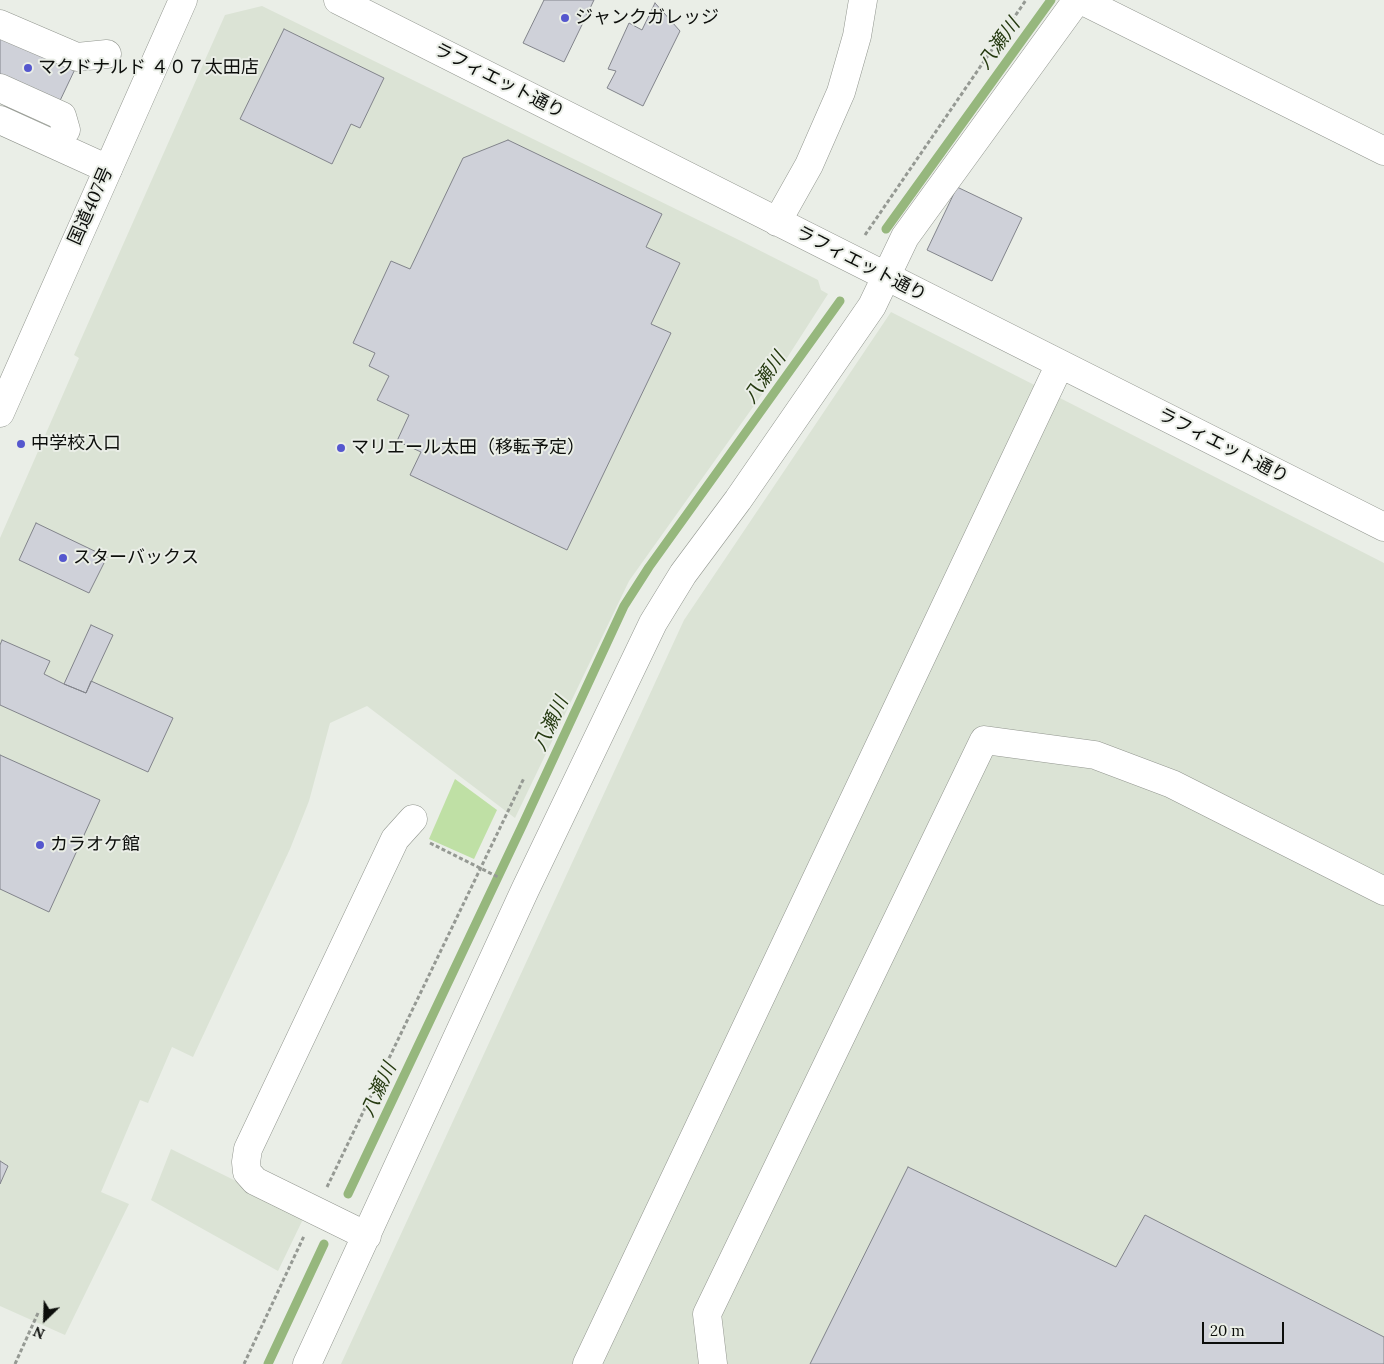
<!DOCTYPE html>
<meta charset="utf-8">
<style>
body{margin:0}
#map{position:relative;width:1384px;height:1364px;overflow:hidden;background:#eaeee7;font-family:Lora,serif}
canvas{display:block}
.north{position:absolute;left:20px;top:1294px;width:50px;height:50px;-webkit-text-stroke:4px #eaeee7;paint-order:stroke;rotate:204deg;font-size:14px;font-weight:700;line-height:20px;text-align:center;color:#0c0e0b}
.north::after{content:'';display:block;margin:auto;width:18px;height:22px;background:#0c0e0b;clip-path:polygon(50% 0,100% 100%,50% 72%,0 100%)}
.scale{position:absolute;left:1202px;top:1322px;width:82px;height:22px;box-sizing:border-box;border:2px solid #0c0e0b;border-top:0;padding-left:6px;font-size:15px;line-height:18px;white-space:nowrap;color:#0c0e0b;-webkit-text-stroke:4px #eaeee7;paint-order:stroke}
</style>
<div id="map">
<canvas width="1384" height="1364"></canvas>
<div class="north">N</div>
<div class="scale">20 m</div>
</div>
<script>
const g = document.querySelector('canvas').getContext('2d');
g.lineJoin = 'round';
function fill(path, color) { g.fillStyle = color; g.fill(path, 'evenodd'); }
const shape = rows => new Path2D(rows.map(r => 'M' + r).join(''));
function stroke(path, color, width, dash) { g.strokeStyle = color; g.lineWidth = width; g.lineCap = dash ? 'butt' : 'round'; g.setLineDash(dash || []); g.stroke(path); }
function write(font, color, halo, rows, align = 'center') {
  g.font = font + ' Lora,"Noto Sans JP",serif'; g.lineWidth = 4; g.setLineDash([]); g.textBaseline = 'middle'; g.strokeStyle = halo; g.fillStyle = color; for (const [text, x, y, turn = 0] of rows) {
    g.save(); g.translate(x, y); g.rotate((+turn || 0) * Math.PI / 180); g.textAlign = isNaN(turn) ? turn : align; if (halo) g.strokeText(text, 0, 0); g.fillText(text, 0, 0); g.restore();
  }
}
fill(shape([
 [262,6,741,241,818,280,821,290,828,294,778,372,629,581,515,818,367,706,330,723,309,801,290,849,193,1057,172,1047,148,1103,140,1100,101,1192,129,1204,65,1335,0,1306,0,538,79,358,74,355,225,15],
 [891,312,1384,563,1384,1364,341,1364,684,620],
 [171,1149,305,1215,278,1271,151,1200]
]), '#dbe3d5');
fill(shape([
 [455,779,497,810,474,859,429,839]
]), '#bfe0a5');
stroke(shape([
 [886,229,1051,0],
 [348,1194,523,824,624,606,649,567,840,301],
 [268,1364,324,1244]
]), '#96b77d', 9);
const building = shape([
 [544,0,594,0,564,62,523,43,544,0],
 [655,3,680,31,643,106,607,88,616,71,608,69,629,23,642,30,655,3],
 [284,29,384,78,360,128,351,124,332,164,240,119,284,29],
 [0,33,76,67,57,107,0,81,0,33],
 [508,140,662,214,646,247,680,263,651,324,671,333,567,550,410,475,421,452,397,441,409,415,377,400,389,376,369,366,375,353,353,343,391,261,410,269,463,158,508,140],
 [957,187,1022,218,992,281,927,250,957,187],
 [36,523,107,557,89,593,19,560,36,523],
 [91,625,113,635,86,693,64,684,91,625],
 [2,640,50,661,44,674,64,684,86,693,91,681,173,718,148,772,0,705,0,645,2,640],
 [0,755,100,800,49,912,0,889,0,755],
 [0,1161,8,1166,0,1184,0,1161],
 [908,1167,1116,1267,1145,1215,1384,1337,1384,1364,810,1364,908,1167]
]);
fill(building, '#cfd1d9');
stroke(building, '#82848b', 1);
const minor = shape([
 [338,0,1384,527],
 [1081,0,1384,151],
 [0,24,77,57,107,54],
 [0,88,62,116,66,130],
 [0,120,108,169],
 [777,222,809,165,841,92,857,36,863,0],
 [367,1236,255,1181,247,1172,246,1162,248,1149,395,839,413,819],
 [307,1364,525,890,653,623,683,574,738,500,872,306,905,237,1077,0],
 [587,1364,1060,364],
 [713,1364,707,1314,984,740,1095,755,1172,784,1384,891]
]);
const highway = shape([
 [0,413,183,0]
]);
stroke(minor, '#92968f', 29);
stroke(highway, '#92968f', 29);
stroke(shape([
 [865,235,1026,0],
 [430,843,500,878],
 [327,1187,524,778],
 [15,1364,38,1313],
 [244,1364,304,1236]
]), '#959993', 3, [4, 2.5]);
stroke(minor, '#fff', 28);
stroke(highway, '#fff', 28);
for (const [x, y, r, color] of [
 [565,18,5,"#5557ce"],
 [28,68,5,"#5557ce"],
 [21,444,5,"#5557ce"],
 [341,448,5,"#5557ce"],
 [63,558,5,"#5557ce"],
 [40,845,5,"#5557ce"]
]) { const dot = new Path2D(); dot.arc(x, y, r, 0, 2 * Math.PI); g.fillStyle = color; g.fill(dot); stroke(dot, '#eaeee7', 2); }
write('18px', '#0c0e0b', '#eaeee7', [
 ["ジャンクガレッジ",575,18],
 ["マクドナルド ４０７太田店",38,68],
 ["中学校入口",31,444],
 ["マリエール太田（移転予定）",351,448],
 ["スターバックス",73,558],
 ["カラオケ館",50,845]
], 'left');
write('18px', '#0c0e0b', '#eaeee7', [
 ["ラフィエット通り",499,81,27],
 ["国道407号",91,206,-66],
 ["ラフィエット通り",861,264,27],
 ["ラフィエット通り",1223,446,27]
]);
write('italic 19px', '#253a10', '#eaeee7', [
 ["八瀬川",999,44,-54],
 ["八瀬川",765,378,-55],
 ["八瀬川",551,724,-65],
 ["八瀬川",379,1090,-65]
]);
</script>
